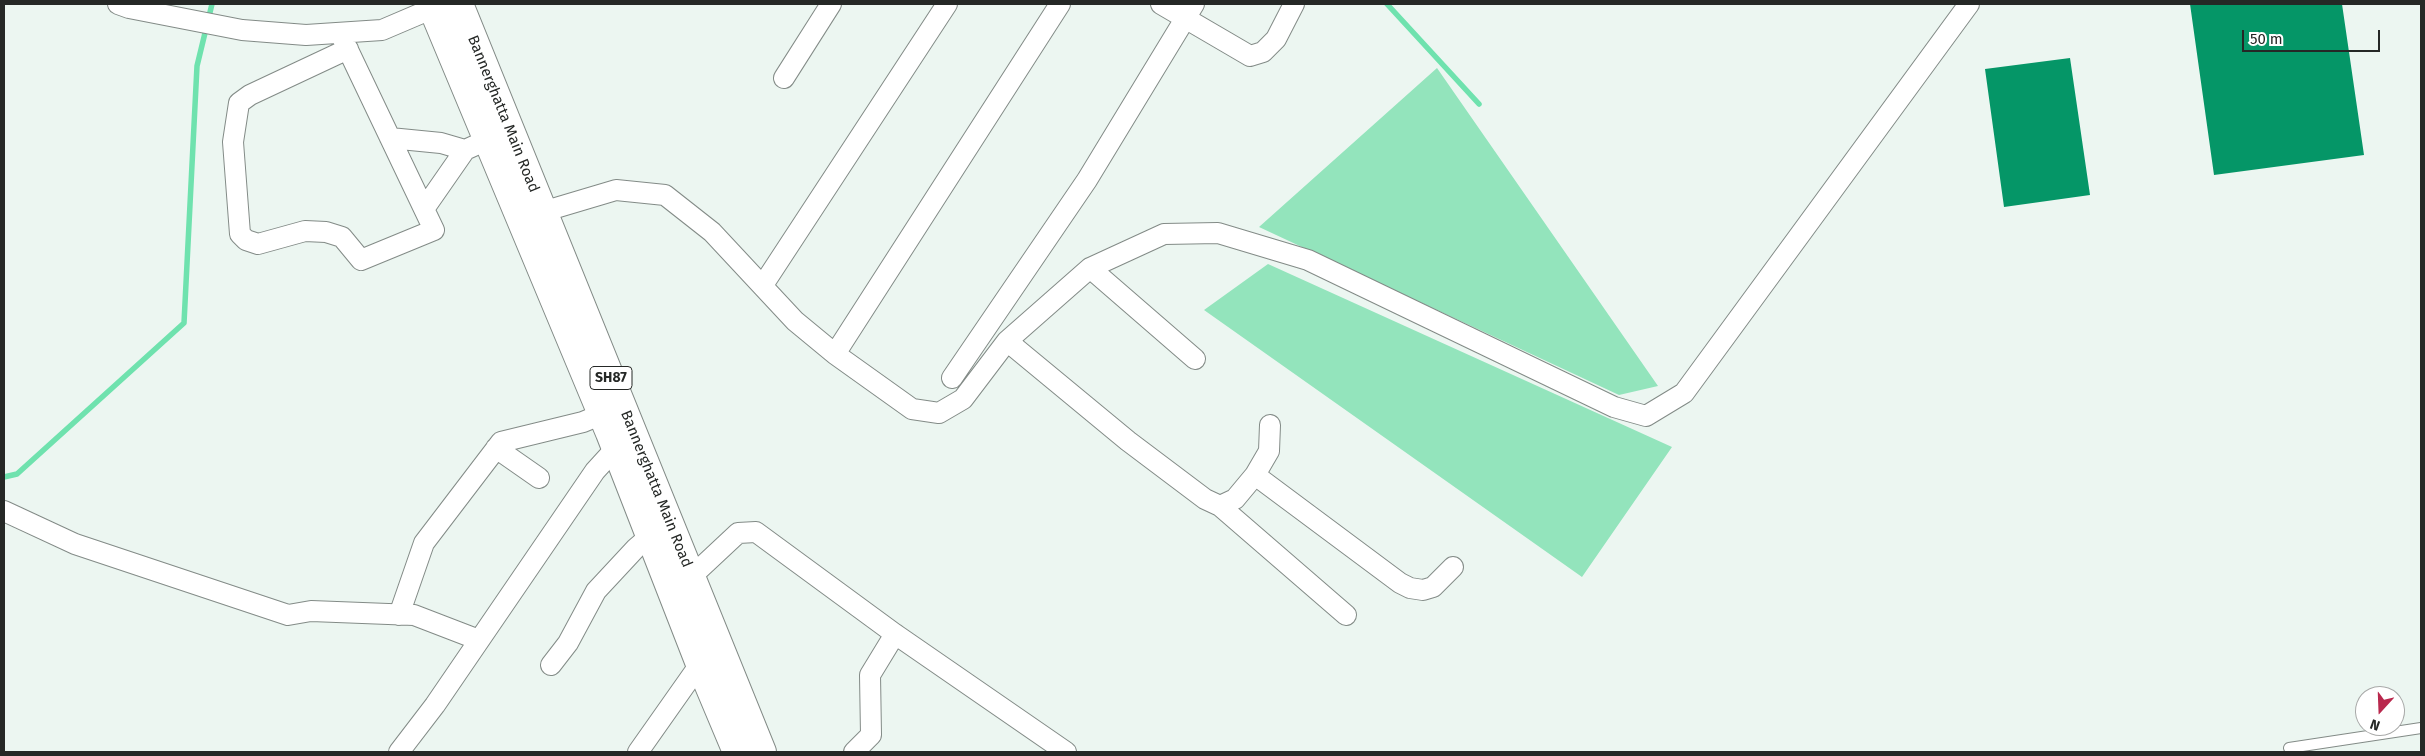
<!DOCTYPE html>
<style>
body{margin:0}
#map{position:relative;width:2425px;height:756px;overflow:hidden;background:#ecf6f1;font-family:"Fira Sans",sans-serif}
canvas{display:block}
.frame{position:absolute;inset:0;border:5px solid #252826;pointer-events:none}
.north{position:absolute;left:2355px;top:686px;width:50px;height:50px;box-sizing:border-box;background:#fff;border:1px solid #a8a9a8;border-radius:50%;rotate:200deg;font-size:14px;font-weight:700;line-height:20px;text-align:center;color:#252826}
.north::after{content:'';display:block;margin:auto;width:18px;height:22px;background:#b9284d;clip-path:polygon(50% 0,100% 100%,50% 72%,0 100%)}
.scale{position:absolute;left:2242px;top:30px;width:138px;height:22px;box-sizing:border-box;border:2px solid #252826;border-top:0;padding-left:6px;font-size:15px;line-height:18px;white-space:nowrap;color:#252826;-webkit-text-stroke:4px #fff;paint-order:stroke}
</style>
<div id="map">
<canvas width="2425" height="756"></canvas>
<div class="frame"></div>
<div class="north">N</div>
<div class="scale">50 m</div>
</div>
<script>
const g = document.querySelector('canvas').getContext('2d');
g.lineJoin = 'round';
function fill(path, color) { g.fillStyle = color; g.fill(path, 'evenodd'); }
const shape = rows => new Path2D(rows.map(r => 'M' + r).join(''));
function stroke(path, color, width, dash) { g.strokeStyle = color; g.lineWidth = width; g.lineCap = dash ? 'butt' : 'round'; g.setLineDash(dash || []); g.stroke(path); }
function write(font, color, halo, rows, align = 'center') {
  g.font = font + ' "Fira Sans",sans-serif'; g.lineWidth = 4.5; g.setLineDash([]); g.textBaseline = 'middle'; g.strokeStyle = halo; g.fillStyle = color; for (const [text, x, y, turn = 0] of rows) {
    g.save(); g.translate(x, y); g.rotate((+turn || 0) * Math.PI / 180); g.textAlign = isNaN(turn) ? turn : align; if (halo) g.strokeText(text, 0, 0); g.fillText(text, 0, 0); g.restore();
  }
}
fill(shape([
 [1437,68,1658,386,1619,395,1259,227],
 [1268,264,1672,447,1582,577,1204,310]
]), '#93e4bc');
stroke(shape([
 [1387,4,1479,104],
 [4,477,17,474,184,323,197,66,212,4]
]), '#6fe2ae', 5.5);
fill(shape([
 [2190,4,2342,4,2364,155,2214,175],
 [2070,58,2090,195,2004,207,1985,69]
]), '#059667');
const lane = shape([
 [2289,748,2421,728]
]);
const street = shape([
 [118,4,129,8,242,30,306,35,382,30,443,4],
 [1161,4,1250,56,1263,52,1276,39,1294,4],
 [340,33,434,230,361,260,342,237,326,232,305,231,258,244,246,240,240,234,233,142,239,103,250,95,348,49],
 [784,78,831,4],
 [390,138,441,143,465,150],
 [424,209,465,150,487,140],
 [532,215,616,190,665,195,712,232,795,321,835,354,912,409,939,413,963,399,1007,341,1090,268,1164,234,1218,233,1308,260,1614,407,1646,416,1684,393,1969,4],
 [1090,268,1195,359],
 [763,285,947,4],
 [1007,341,1128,441,1205,499,1220,506,1235,499,1255,475,1269,451,1270,425],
 [835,354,1060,4],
 [952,378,1087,180,1194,4],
 [496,448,539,478],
 [1255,475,1400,583,1410,588,1423,590,1433,587,1453,567],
 [1220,506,1346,615],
 [4,511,75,544,288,615,311,611,414,615,479,640],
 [692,576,738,533,756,532,895,634,1066,752],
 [399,615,424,543,501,442,583,422,602,414],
 [551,665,568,643,596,591,636,548,650,536],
 [399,752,435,705,595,471,616,448,628,445],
 [638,752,700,664],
 [854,752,871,735,870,675,895,634]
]);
const primary = shape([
 [431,4,610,433,700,664,737,752],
 [459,4,762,752]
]);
stroke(lane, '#838b87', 12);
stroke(street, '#838b87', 22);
stroke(primary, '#838b87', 30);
stroke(lane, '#fff', 10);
stroke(street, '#fff', 20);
stroke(primary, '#fff', 28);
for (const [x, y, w] of [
 [611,378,42]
]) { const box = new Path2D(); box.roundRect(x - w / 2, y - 11.5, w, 23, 4); g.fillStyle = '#fff'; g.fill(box); stroke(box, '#252826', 1); }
write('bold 14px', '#252826', null, [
 ["SH87",611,378]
]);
write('15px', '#252826', '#fff', [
 ["Bannerghatta Main Road",503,114,68],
 ["Bannerghatta Main Road",656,489,68]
]);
</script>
